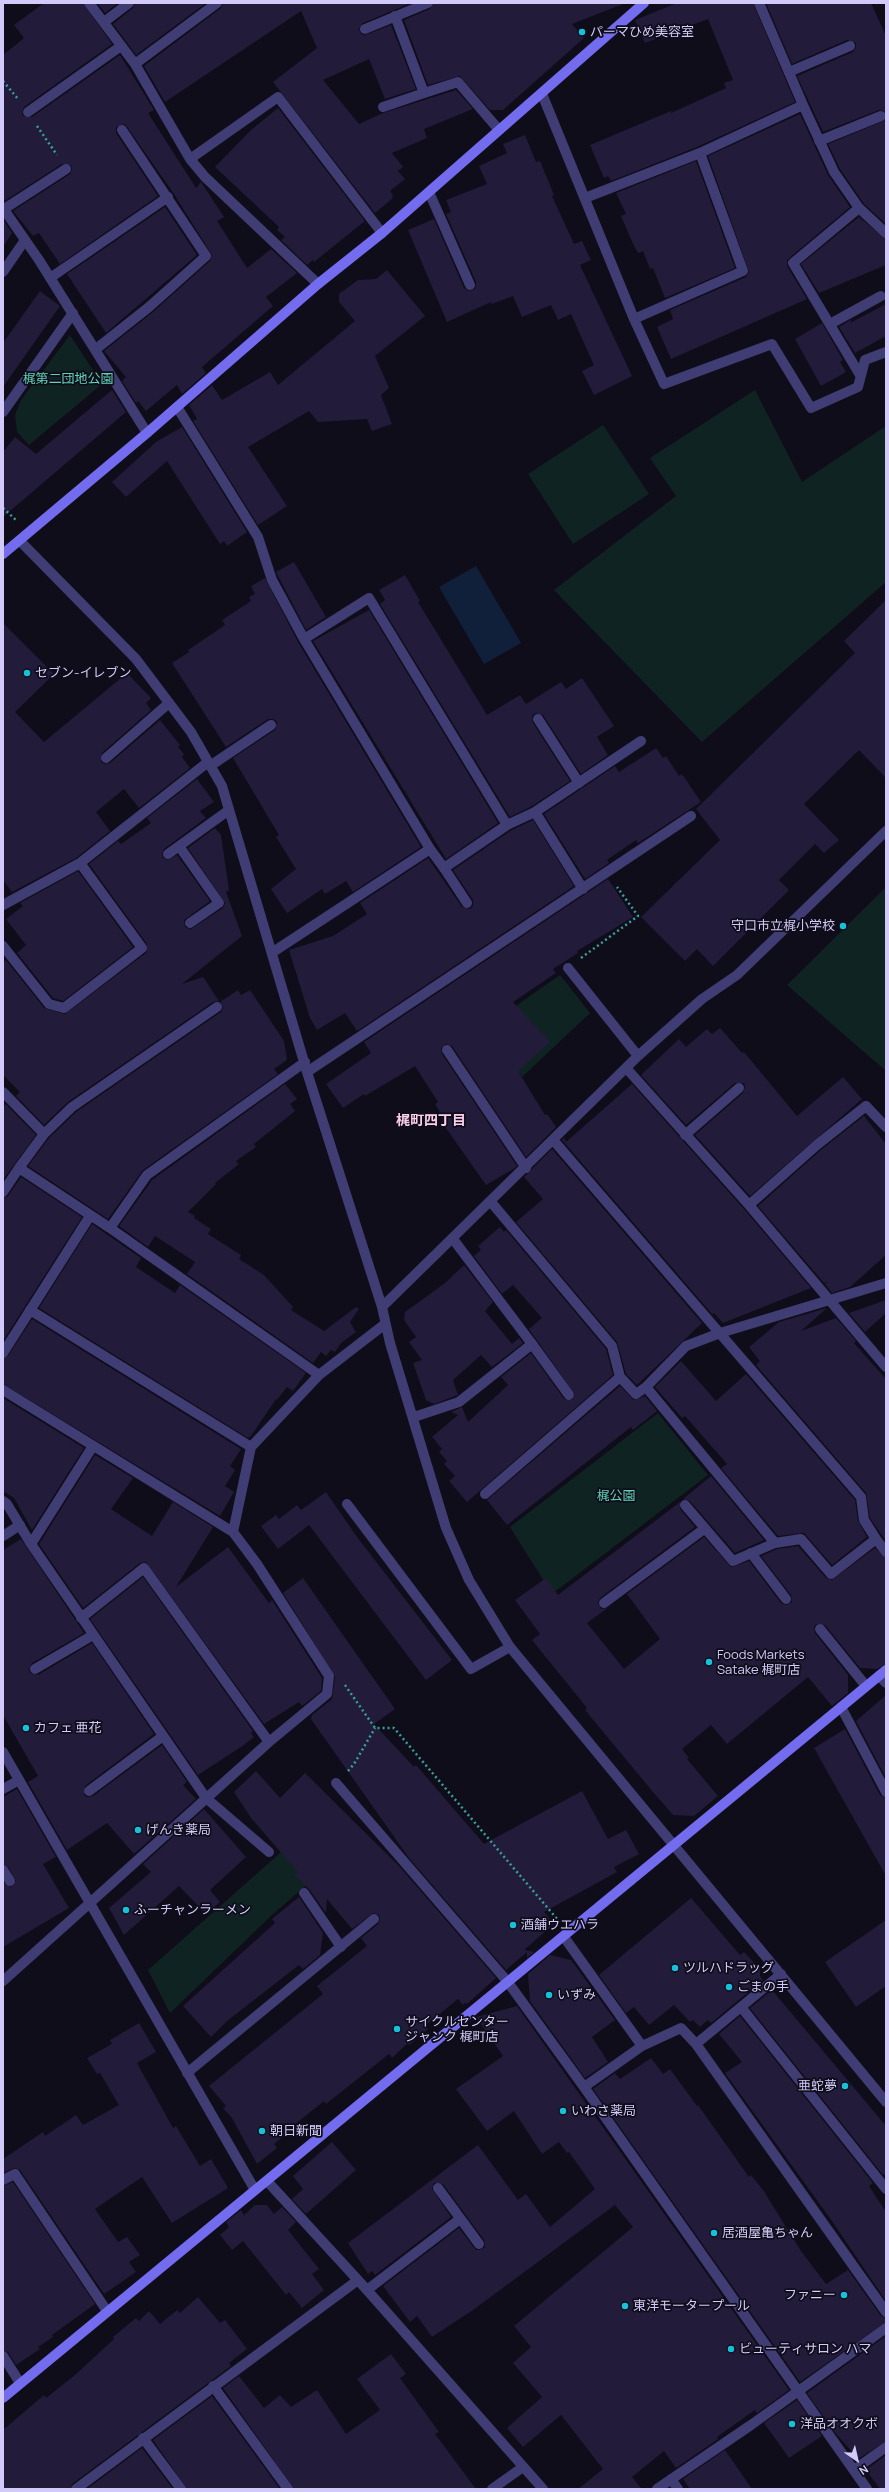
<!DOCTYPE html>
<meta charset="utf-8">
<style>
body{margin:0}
#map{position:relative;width:889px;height:2492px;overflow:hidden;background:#0f0d1a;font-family:Manrope,sans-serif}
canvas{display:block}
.frame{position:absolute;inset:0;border:4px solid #d2cbf9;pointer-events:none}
.north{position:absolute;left:837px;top:2440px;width:40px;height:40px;-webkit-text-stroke:3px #0f0d1a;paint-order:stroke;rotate:146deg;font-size:11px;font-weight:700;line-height:16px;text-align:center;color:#d2cbf9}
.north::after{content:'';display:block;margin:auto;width:14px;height:18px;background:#d2cbf9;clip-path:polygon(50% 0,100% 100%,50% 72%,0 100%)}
</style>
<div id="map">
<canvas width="889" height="2492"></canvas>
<div class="frame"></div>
<div class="north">N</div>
</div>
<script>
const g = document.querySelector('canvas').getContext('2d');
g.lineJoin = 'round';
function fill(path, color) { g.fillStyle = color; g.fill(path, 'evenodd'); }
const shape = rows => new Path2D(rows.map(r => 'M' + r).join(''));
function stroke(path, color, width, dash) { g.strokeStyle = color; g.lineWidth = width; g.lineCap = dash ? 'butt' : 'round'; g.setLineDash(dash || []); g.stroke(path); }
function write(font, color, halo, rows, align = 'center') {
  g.font = font + ' Manrope,"Noto Sans JP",sans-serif'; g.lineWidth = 3.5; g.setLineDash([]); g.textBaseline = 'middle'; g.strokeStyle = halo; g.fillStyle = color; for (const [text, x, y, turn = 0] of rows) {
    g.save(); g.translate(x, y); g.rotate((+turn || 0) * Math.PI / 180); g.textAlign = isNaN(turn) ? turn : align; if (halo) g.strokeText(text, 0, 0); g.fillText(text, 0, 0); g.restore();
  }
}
fill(shape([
 [70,335,102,384,29,445,17,432,15,415,21,400],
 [755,390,802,482,886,426,886,582,702,742,554,590,676,496,650,458],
 [603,425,649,494,573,544,528,474],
 [886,887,886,1071,787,985],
 [560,975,590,1013,522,1077,487,1026],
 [658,1413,708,1475,552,1594,510,1527],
 [306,1830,333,1862,273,1914,170,2013,148,1970]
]), '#102323');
fill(shape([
 [476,566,521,643,484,664,439,587]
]), '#10203b');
fill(shape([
 [44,3,83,3,112,44,24,107,22,112,23,116,32,117,120,55,154,110,148,113,196,188,201,182,224,217,217,221,247,268,271,249,297,273,266,297,273,306,202,367,206,373,182,394,177,385,146,411,138,401,136,403,122,381,126,377,104,351,153,312,210,261,212,255,174,194,125,124,116,127,116,133,158,196,60,264,39,233,33,236,13,211,70,174,72,169,71,165,62,164,3,202,3,55,24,38,14,25],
 [97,3,118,3,105,13],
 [135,3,206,3,136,55,113,24,133,8],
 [223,3,411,3,363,23,359,29,361,34,365,35,391,25,416,89,385,99,369,59,323,80,359,124,383,113,456,90,473,109,424,129,427,138,392,153,403,167,398,171,405,179,390,191,393,195,392,199,375,213,273,82,317,48,301,11,165,102,144,66,221,8],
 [434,3,623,3,623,4,572,24,584,38,503,110,490,110,460,76,428,85,404,20,430,9],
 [677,3,753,3,795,102,697,147,611,181,608,176,604,178,590,145,671,111,671,113,726,88,724,83,733,80,708,19,645,43,635,20],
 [766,3,871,3,886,36,886,112,879,110,823,132,797,76,853,52,856,47,856,43,847,40,792,64],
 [278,108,365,221,314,262,313,260,307,265,281,240,285,237,277,230,279,227,215,167,251,130],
 [800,114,828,175,850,207,787,260,787,266,807,299,671,359,657,327,673,319,670,310,746,277,749,272,708,156],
 [886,120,886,224,864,204,840,169,828,144],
 [525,135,536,162,540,161,554,195,552,196,574,244,582,241,591,260,580,265,632,376,594,395,582,371,594,365,571,314,558,320,551,305,522,317,513,296,492,304,491,302,447,322,408,230,434,219,464,288,469,291,475,289,476,282,446,214,451,212,446,200,487,184,479,166,507,153,503,144],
 [696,161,735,268,665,298,653,268,650,269,643,251,638,253,633,244,621,216,626,214,616,193],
 [165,207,197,255,106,333,67,274],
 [859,217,886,239,886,265,819,293,801,264],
 [3,219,12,233,3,247],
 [387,270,425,316,375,356,389,388,381,395,392,424,372,431,367,419,318,422,309,411,248,447,287,506,258,525,193,421,197,419,189,405,212,385,222,400,270,372,278,385,355,321,339,302,339,294,358,280,376,279],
 [40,291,60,306,3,387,3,343],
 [886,304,886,336,855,353,839,327,852,319,850,323],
 [822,323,843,360,840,362,846,372,821,386,795,339],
 [112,390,126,412,3,517,3,452,15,437,36,454],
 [182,427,247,532,227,546,224,541,220,544,167,461,126,497,112,482,156,442],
 [294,562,326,617,306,630,276,572],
 [405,575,420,601,418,602,487,715,520,695,526,704,561,682,566,689,582,678,614,726,597,737,608,755,581,774,543,715,535,713,532,716,533,723,570,781,532,806,510,817,380,604,385,600,379,590],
 [265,578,298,642,421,847,353,892,346,881,325,894,322,889,287,913,271,889,296,869,276,837,279,835,233,758,275,730,277,722,273,719,268,719,226,747,172,663,189,652,188,650,225,625,222,620,251,601,249,597,255,594,251,586],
 [886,600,886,778,859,750,804,804,839,840,824,853,815,844,779,880,789,890,713,966,697,949,685,961,641,917,720,840,696,809,855,653,844,641],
 [369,610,498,823,446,859,313,641],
 [3,623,54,674,15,712,44,742,127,673,151,698,146,703,151,710,102,753,101,762,104,764,110,763,160,720,180,745,178,747,184,754,182,757,190,768,139,808,124,789,96,812,110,831,76,858,12,892,3,880],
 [656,748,663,758,666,756,679,776,682,774,701,802,638,843,636,840,607,860,609,863,585,879,544,814,615,766,619,772],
 [197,779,214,802,200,811,206,818,164,849,162,854,163,858,168,860,177,855,210,901,184,920,185,927,191,929,223,908,225,903,188,848,215,828,221,835,229,890,226,892,242,936,182,984,203,977,219,1001,213,1002,68,1102,44,1125,16,1096,20,1092,3,1075,3,963,6,960,44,1008,65,1014,146,953,147,944,89,864,118,841,121,844,151,823,147,818],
 [533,820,574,886,357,1031,345,1013,317,1030,310,1018,289,950,333,936,367,914,360,903,428,858,462,907,470,909,473,906,473,900,453,870,510,831],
 [78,871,133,947,63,1001,53,998,17,953,26,945,6,919,23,906,20,903],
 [608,879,633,917,577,951,578,953,553,969,556,973,513,1002,550,1042,518,1071,545,1115,547,1114,556,1127,526,1157,452,1046,446,1044,441,1048,442,1054,517,1166,515,1168,486,1185,446,1128,441,1118,443,1117,435,1104,438,1102,415,1066,365,1096,364,1094,343,1108,326,1084,371,1053,364,1042],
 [238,990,241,995,250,990,284,1041,287,1060,274,1069,278,1074,143,1170,108,1219,28,1166,49,1138,76,1112,221,1012,223,1007,220,1002],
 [720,1028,742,1053,744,1052,797,1116,843,1077,862,1099,750,1196,695,1135,743,1093,745,1087,744,1083,735,1083,686,1125,641,1075,679,1039,686,1047,707,1029,712,1034],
 [285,1084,297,1099,290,1104,295,1111,254,1144,256,1147,236,1161,239,1164,215,1183,216,1184,188,1212,195,1216,194,1218,211,1229,208,1234,241,1255,239,1259,264,1275,293,1307,291,1310,324,1331,356,1307,359,1309,350,1322,356,1332,341,1343,335,1352,331,1350,326,1356,321,1352,313,1363,187,1274,195,1262,155,1236,148,1247,119,1226,152,1180],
 [632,1084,744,1209,811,1288,723,1323,714,1313,712,1314,562,1140,564,1138,566,1142],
 [6,1104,36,1135,3,1180,3,1107],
 [864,1116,886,1144,886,1255,850,1287,832,1293,825,1284,828,1282,824,1283,758,1206,822,1149],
 [552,1149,702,1323,637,1385,626,1374,617,1342,516,1222,543,1199,524,1177],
 [21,1177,82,1217,3,1341,3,1198,8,1196],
 [92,1224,141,1258,136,1267,175,1293,180,1285,306,1373,293,1391,287,1387,277,1400,276,1399,251,1436,248,1438,39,1308],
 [500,1227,504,1232,506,1230,606,1349,613,1375,467,1502,449,1481,455,1476,444,1464,447,1461,439,1452,442,1449,432,1437,458,1415,451,1412,462,1407,468,1422,508,1385,501,1377,531,1353,564,1399,572,1400,575,1395,529,1329,542,1318,513,1285,502,1294,474,1256,481,1250,478,1246],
 [464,1265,493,1302,485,1311,512,1344,519,1338,523,1343,492,1367,481,1355,453,1380,458,1395,434,1404,426,1400,413,1363,422,1360,409,1342,416,1337,404,1320,405,1312,445,1283],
 [886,1300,886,1313,865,1332,849,1313],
 [827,1308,801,1331,836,1318,856,1341,854,1343,886,1379,886,1541,870,1518,866,1493,756,1365,760,1361,749,1347,779,1322],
 [32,1319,241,1449,230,1466,235,1470,225,1486,234,1492,220,1516,3,1384,3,1359,8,1356],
 [681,1361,716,1401,746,1374,855,1500,858,1521,867,1537,832,1565,804,1533,778,1536,721,1468,727,1464,685,1416,682,1418,655,1387],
 [620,1386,634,1400,645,1396,657,1411,633,1430,631,1427,507,1525,487,1500],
 [3,1398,84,1448,32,1530,14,1498,3,1491],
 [95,1455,133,1478,111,1509,152,1536,173,1502,213,1527,176,1587,228,1547,269,1603,272,1600,322,1678,321,1691,302,1706,299,1702,264,1724,146,1562,140,1563,83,1608,39,1544],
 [711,1476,764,1540,735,1553,690,1501,683,1499],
 [326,1492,357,1537,452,1660,426,1680,309,1525,278,1549,261,1526,276,1515,279,1519,297,1505,301,1510],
 [680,1502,680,1509,695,1527,600,1598,598,1603,601,1609,608,1608,704,1537,731,1567,749,1561,781,1603,786,1605,792,1602,791,1595,761,1556,777,1549,798,1546,826,1578,832,1580,875,1548,886,1558,886,1664,877,1669,860,1668,825,1625,816,1624,814,1627,815,1633,848,1675,848,1693,832,1706,808,1677,727,1744,711,1725,682,1749,689,1758,687,1759,718,1796,694,1816,673,1815,653,1792,585,1710,587,1708,532,1640,540,1634,515,1600,546,1578,558,1595],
 [627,1594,660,1639,624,1669,587,1623],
 [21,1539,84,1633,32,1663,29,1669,30,1673,38,1675,92,1643,154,1734,85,1786,84,1795,87,1797,93,1796,162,1745,187,1782,183,1785,196,1799,134,1854,107,1823,67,1850,28,1782,38,1776,3,1715,3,1550],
 [143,1577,253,1731,251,1733,254,1737,241,1747,198,1775,90,1619],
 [303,1578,395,1709,374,1724,414,1767,416,1765,484,1844,582,1791,608,1839,626,1830,639,1854,614,1867,617,1872,544,1912,554,1924,524,1950,534,1952,527,1958,527,1952,506,1970,409,1858,311,1719,312,1715,332,1699,335,1677,283,1593],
 [886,1695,886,1778,856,1721],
 [845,1729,880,1795,886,1798,886,1876,814,1748],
 [256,1771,280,1798,305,1773,399,1866,496,1978,467,2004,465,2003,463,2005,458,1999,425,2026,428,2029,409,2045,408,2043,392,2058,389,2054,326,2104,324,2101,288,2130,289,2132,274,2144,277,2148,257,2164,232,2118,223,2108,226,2106,209,2086,323,1994,317,1986,367,1946,361,1938,378,1924,380,1918,379,1915,373,1913,352,1929,327,1899,326,1913,309,1889,294,1875,298,1872,251,1818,234,1792],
 [17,1789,56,1857,43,1864,69,1908,3,1947,3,1882,11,1887,16,1881,8,1867,3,1864,3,1797],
 [204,1809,246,1857,210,1890,220,1902,206,1914,179,1886,124,1935,109,1908,151,1872,143,1864],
 [299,1897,323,1933,320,1955,303,1969,299,1965,227,2021,211,2037,183,2006,275,1923,272,1919],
 [691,1898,740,1955,744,1952,760,1969,760,1976,763,1980,711,2023,708,2020,700,2027,693,2020,690,2022,674,2005,649,2025,634,2007,626,2013,599,1975],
 [886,1920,886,1986,856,2007,825,1962],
 [550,1955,571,1960,615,2020,592,2037,608,2062,585,2078,530,2001,528,1974],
 [772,1990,886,2126,886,2173,883,2175,750,2008],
 [517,2006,789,2390,757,2413,755,2410,717,2437,718,2439,676,2468,664,2451,632,2477,642,2489,578,2489,603,2469,561,2415,523,2447,507,2428,542,2397,513,2363,531,2347,514,2326,633,2227,615,2205,473,2310,432,2337,417,2316,410,2322,383,2286,459,2228,476,2250,480,2250,485,2247,484,2240,443,2184,434,2183,432,2189,451,2217,375,2275,372,2271,368,2274,348,2243,478,2145,518,2200,526,2194,550,2227,595,2189,569,2152,567,2153,559,2142,542,2154,514,2111,487,2131,456,2089,503,2056,476,2017],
 [740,2016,873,2183,869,2186,886,2212,886,2301,832,2221,725,2073,742,2062,719,2034],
 [139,2023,156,2052,137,2063,173,2128,176,2126,200,2166,211,2159,228,2188,172,2223,142,2177,95,2209,118,2242,127,2237,140,2255,129,2262,136,2272,104,2294,20,2170,15,2168,3,2173,3,2159,43,2132,45,2136,76,2115,83,2125,119,2105,100,2073,97,2074,87,2058,112,2044,110,2040],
 [651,2058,663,2074,670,2069,697,2106,698,2105,749,2177,751,2175,763,2190,801,2251,826,2284,848,2270,881,2316,886,2318,886,2322,800,2382,593,2089,615,2073,620,2079],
 [332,2142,356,2170,306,2214,292,2199,303,2189,293,2176],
 [13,2182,95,2304,52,2335,53,2337,38,2347,40,2349,16,2365,8,2352,3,2350,3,2186],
 [255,2205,267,2205,274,2214,282,2207,296,2222,288,2230,319,2269,312,2274,324,2290,302,2308,289,2292,286,2295,243,2241,232,2250,220,2235,229,2227,226,2222,241,2210,244,2215],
 [198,2297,220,2323,225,2320,247,2349,229,2363,231,2366,72,2484,70,2489,3,2489,3,2430,44,2395,46,2398,75,2375,114,2339,113,2337,136,2318,139,2321,149,2311,160,2324,177,2310,180,2313],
 [886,2336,886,2441,858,2459,832,2429,807,2393],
 [391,2354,406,2374,400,2378,439,2432,435,2434,476,2489,294,2489,223,2388,239,2376,264,2408,280,2395,291,2407,317,2390,346,2434,380,2410,357,2379],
 [212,2396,280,2489,187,2489,153,2440],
 [797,2400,822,2436,789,2458,764,2423],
 [142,2448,173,2489,87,2489],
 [725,2450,752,2489,690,2489,683,2479],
 [886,2455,886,2489,880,2489,866,2470]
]), '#221b39');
stroke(shape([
 [3,81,18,99],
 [37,126,57,155],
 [3,508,17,521],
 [581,958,638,916,617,887],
 [345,1685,375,1728,394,1728,558,1920],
 [348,1771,354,1764,375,1728]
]), '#38a09d', 2.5, [2, 3]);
stroke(shape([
 [104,22,129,3],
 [789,72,850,46],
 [383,107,424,93],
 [819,141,881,116],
 [429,192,470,285],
 [859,208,886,233],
 [4,209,66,169],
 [3,272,25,240],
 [830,324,881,296],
 [3,412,73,313],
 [538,719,579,783],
 [106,758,169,703],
 [210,766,271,725],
 [179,846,219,903,190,923],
 [168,854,229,810],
 [444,868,467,903],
 [3,905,80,863,208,762],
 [3,946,49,1004,64,1008,142,948,80,863],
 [447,1050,526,1168],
 [866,1106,886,1127],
 [685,1135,739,1088],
 [532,1344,569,1395],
 [347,1504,471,1669,510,1647],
 [751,1553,786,1599],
 [820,1629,866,1686],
 [35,1669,93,1635],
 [841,1707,886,1792],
 [3,1789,19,1780],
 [206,1798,269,1852],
 [3,1870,10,1881],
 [438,2188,479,2244],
 [367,2290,460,2219],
 [492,2489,523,2467]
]), '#403c74', 10);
stroke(shape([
 [89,3,135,64,190,159,205,177,318,284],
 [395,16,424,93,458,82,499,130],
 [365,29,428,3],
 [135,64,217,3],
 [542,94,634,319,664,384,772,344,811,408,858,387,865,360,886,352],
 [803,105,834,172,859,208,793,263,860,375],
 [28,112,121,46],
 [700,153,803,105,759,3],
 [190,159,278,97,382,233],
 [585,198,700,153,743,271,634,319],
 [3,208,39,260,147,433],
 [50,278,168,197],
 [96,349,149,307,206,256,122,130],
 [177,407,258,537,272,580,304,639,430,849,273,952],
 [20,541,136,659,191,732,222,786,307,1072,382,1307,390,1343,446,1528,469,1580,510,1647,886,2102],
 [304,639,369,598,507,825],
 [535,812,583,889],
 [430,849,444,868,507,825,535,812,641,741],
 [568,968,638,1056],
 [217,1007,72,1107,44,1134,19,1168,110,1228,319,1375],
 [627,1069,749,1205,886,1367],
 [307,1072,691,816],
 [3,1092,44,1134],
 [554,1141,861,1497,864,1520,876,1539],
 [3,1192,19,1168],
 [491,1202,612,1346,620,1377,636,1394,646,1387,686,1346,720,1333,886,1283],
 [749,1205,818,1144,866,1106],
 [110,1228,147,1175,305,1062],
 [382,1307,638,1056,702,999,737,975,886,831],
 [30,1310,251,1447],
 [3,1353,90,1216],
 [646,1387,775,1543],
 [3,1390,233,1532,257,1564,329,1676,327,1694,269,1742,3,1981],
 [414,1417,459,1402,532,1344,453,1239],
 [93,1446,31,1544,206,1798],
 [485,1494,620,1377],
 [3,1501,7,1504,31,1544],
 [685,1505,733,1561,775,1543,801,1539,831,1574,876,1539,886,1552],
 [233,1532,251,1447,319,1375,385,1324],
 [3,1536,20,1525],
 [604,1603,704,1529],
 [81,1618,144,1568,269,1742],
 [879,1676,886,1683],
 [3,1752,255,2190],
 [336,1783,507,1981,584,2087],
 [89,1791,163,1736],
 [304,1893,341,1947],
 [564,1937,642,2046,681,2028,696,2044,886,2312],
 [741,2007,886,2189],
 [696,2044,781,1974],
 [642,2046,584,2087,867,2489],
 [187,2073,374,1919],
 [3,2180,15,2174,107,2311],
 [267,2181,367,2290,543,2489],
 [3,2356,20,2383],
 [213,2386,288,2489],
 [143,2438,181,2489],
 [854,2470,886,2447],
 [671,2479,678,2489],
 [76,2489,358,2280],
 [657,2489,751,2425,886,2328]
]), '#403c74', 10);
stroke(shape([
 [3,554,147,433,318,284,382,233,644,3],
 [3,2398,886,1670]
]), '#736cef', 10);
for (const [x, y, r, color] of [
 [582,32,4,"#17c1da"],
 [27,673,4,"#17c1da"],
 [843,926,4,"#17c1da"],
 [709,1662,4,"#17c1da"],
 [26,1728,4,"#17c1da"],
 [138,1830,4,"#17c1da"],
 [126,1910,4,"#17c1da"],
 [513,1925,4,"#17c1da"],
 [675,1968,4,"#17c1da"],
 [729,1987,4,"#17c1da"],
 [549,1995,4,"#17c1da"],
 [397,2029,4,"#17c1da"],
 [845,2086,4,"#17c1da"],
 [563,2111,4,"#17c1da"],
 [262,2131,4,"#17c1da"],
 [714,2233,4,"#17c1da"],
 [844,2295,4,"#17c1da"],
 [625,2306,4,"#17c1da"],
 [731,2349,4,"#17c1da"],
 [792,2424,4,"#17c1da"]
]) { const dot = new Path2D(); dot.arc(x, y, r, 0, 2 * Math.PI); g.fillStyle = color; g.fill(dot); stroke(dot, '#0f0d1a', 1.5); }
write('13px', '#d2cbf9', '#0f0d1a', [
 ["パーマひめ美容室",590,32],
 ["セブン-イレブン",35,673],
 ["守口市立梶小学校",835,926,"right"],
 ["Foods Markets",717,1655],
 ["Satake 梶町店",717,1670],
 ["カフェ 亜花",34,1728],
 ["げんき薬局",146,1830],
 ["ふーチャンラーメン",134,1910],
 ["酒舗ウエハラ",521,1925],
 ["ツルハドラッグ",683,1968],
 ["ごまの手",737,1987],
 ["いずみ",557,1995],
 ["サイクルセンター",405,2022],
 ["ジャンク 梶町店",405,2037],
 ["亜蛇夢",837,2086,"right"],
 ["いわさ薬局",571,2111],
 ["朝日新聞",270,2131],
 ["居酒屋亀ちゃん",722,2233],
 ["ファニー",836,2295,"right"],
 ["東洋モータープール",633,2306],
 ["ビューティサロン ハマ",739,2349],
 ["洋品オオクボ",800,2424]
], 'left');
write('13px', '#60d0b7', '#0f0d1a', [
 ["梶第二団地公園",68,379],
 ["梶公園",616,1496]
]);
write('bold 14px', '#facde8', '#0f0d1a', [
 ["梶町四丁目",431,1121]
]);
</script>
